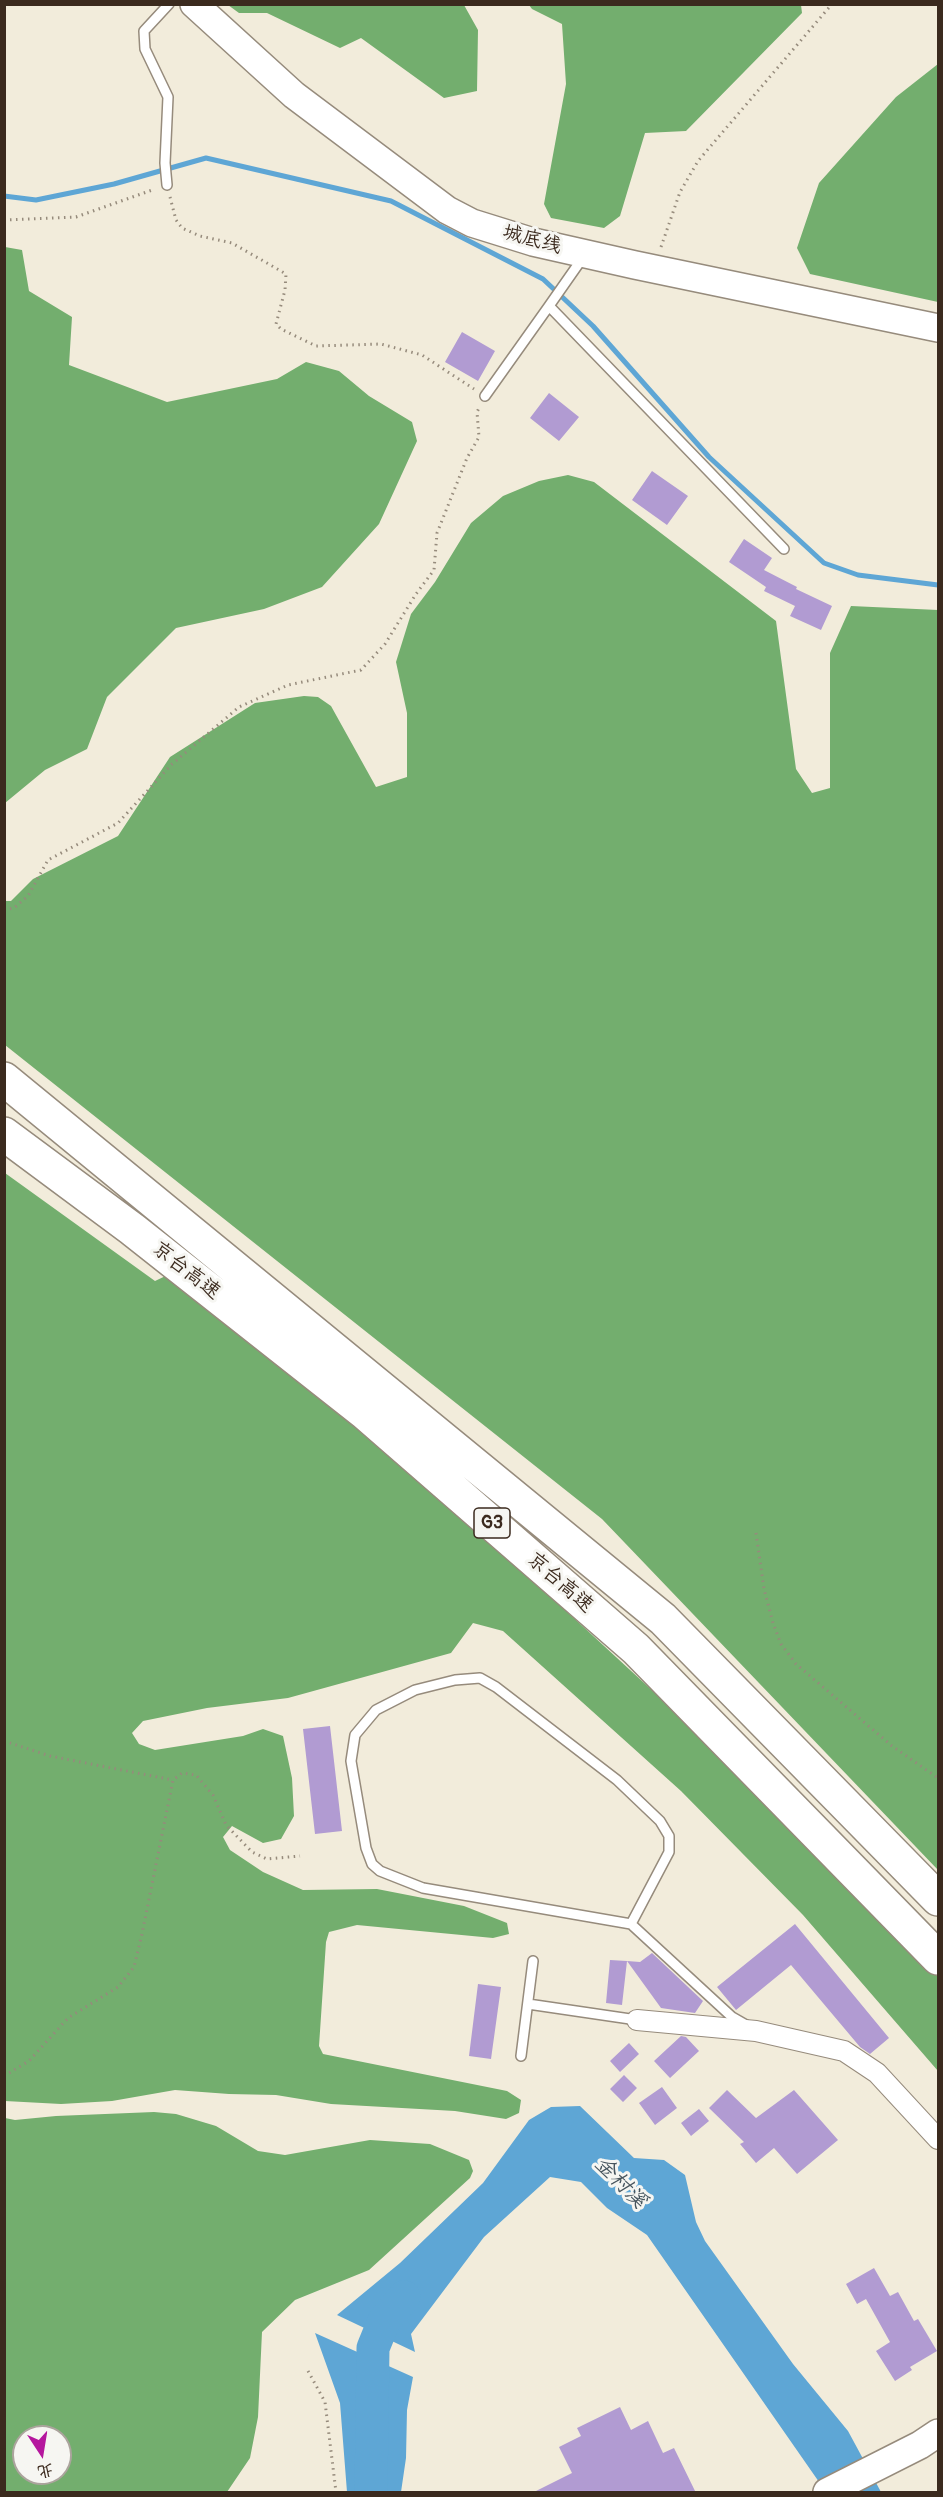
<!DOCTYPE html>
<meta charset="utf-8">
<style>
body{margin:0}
#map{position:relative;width:943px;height:2497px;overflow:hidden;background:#f2ecdb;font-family:Pangolin,"LXGW WenKai TC",sans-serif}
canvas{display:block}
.frame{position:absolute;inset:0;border:6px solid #3b2a1e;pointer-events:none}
.north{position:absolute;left:12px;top:2425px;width:60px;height:60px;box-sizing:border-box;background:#f6f6f2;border:2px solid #aba49d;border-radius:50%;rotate:168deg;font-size:16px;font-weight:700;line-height:24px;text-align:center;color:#3b2a1e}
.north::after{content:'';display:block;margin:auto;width:21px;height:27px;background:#b5179e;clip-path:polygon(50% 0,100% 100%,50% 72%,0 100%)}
</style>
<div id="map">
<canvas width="943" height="2497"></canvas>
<div class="frame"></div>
<div class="north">北</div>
</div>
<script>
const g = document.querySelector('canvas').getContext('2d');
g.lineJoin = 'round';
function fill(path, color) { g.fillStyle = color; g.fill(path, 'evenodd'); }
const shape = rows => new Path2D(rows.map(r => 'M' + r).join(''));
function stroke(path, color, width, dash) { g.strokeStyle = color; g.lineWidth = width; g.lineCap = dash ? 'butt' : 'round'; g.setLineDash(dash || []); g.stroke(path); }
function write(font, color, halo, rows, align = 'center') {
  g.font = font + ' Pangolin,"LXGW WenKai TC",sans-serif'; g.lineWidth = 6; g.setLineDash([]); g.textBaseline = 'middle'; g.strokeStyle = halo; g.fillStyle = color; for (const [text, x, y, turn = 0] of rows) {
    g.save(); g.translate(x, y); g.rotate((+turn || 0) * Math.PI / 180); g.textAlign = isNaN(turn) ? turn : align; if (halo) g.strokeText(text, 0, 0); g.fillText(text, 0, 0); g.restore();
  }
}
fill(shape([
 [228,5,464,5,478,30,477,91,444,98,361,38,340,48,267,13,239,13],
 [801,5,802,13,686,131,645,133,620,216,604,228,551,218,544,204,566,84,562,24,532,9,529,5],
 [938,64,938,302,810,274,797,248,819,183,896,97],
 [5,247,22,250,29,291,72,317,69,365,167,402,277,379,306,362,339,371,369,396,412,422,417,441,379,524,322,587,264,609,176,628,107,697,87,749,45,770,5,803],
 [568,475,594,482,776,621,796,769,812,793,830,788,830,653,851,606,938,610,938,1870,602,1519,5,1045,5,901,11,901,33,879,118,836,170,757,255,703,304,696,318,697,331,706,376,787,407,777,407,713,396,662,411,614,435,582,471,523,503,496,539,481],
 [5,1173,155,1281,174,1272,422,1478,733,1765,938,1977,938,2071,803,1915,681,1791,503,1631,473,1623,451,1653,288,1698,207,1708,143,1721,132,1733,139,1744,155,1750,243,1736,263,1729,283,1736,292,1778,294,1816,281,1839,263,1843,232,1826,223,1837,230,1850,263,1872,303,1890,377,1889,464,1906,507,1923,509,1934,493,1938,357,1925,329,1932,326,1942,319,2046,323,2054,507,2091,521,2100,519,2113,506,2119,455,2111,331,2104,276,2095,229,2094,175,2090,112,2101,61,2104,5,2101],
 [154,2112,176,2114,216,2126,258,2151,285,2155,370,2140,430,2144,469,2160,473,2171,470,2178,369,2270,295,2300,262,2332,258,2417,250,2458,227,2492,5,2492,5,2118,15,2120,56,2116],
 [24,2437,60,2437,60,2473,24,2473]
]), '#73ae6e');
fill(shape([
 [580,2106,634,2158,664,2160,685,2175,696,2222,705,2241,793,2364,848,2431,881,2492,826,2492,647,2235,607,2208,581,2182,550,2177,484,2237,411,2334,415,2352,337,2315,400,2263,483,2183,529,2120,551,2107],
 [315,2333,413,2377,407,2410,406,2458,401,2492,347,2492,340,2403]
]), '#5ea6d5');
stroke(shape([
 [4,196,36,200,114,184,206,158,391,201,543,279,593,326,709,457,824,563,858,575,938,585]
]), '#5ea6d5', 5);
stroke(shape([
 [371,2492,373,2348,384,2321,404,2297]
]), '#5ea6d5', 33);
fill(shape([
 [462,332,495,351,478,381,445,362],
 [549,393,579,417,559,441,530,418],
 [652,471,688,496,667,525,632,500],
 [744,539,772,558,764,570,797,587,796,589,832,606,821,630,790,616,795,606,764,591,766,587,729,562],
 [330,1726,342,1831,315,1834,303,1729],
 [795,1924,889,2038,870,2054,860,2047,791,1965,736,2010,717,1987],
 [652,1953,703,2001,695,2013,661,2008,627,1961,640,1962],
 [610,1960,627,1961,622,2005,606,2003],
 [478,1984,501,1987,491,2059,469,2056],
 [681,2036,686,2037,699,2051,670,2078,654,2061],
 [629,2043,639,2054,620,2072,610,2061],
 [624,2075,637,2088,623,2102,610,2089],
 [662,2087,677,2108,655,2125,639,2103],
 [727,2090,756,2118,794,2090,838,2140,797,2174,774,2148,756,2163,740,2144,744,2142,709,2108],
 [699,2109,709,2121,691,2136,681,2123],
 [874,2268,890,2296,898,2292,914,2321,918,2319,937,2351,910,2367,912,2370,895,2381,876,2351,890,2342,866,2299,857,2304,846,2284],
 [620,2407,631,2430,648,2421,663,2453,674,2448,696,2493,532,2493,572,2473,559,2447,581,2436,577,2428]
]), '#b19bd2');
const lane = shape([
 [167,185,165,163,168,97,145,49,144,31,169,4],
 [584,256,549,306,784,549],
 [485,396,549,306],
 [631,1924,669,1852,669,1836,660,1821,617,1780,496,1687,480,1678,455,1680,415,1690,376,1710,355,1735,351,1761,366,1848,372,1864,380,1871,423,1888,631,1924,732,2017,746,2025],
 [528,2004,637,2020],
 [521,2056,533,1961]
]);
const street = shape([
 [637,2020,756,2031,844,2051,877,2073,938,2139]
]);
const secondary = shape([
 [194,4,294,95,447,210,472,223,533,242,635,265,938,328],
 [827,2492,920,2445,938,2433]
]);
const highway = shape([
 [4,1079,663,1619,938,1899],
 [4,1134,132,1229,365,1413,636,1649,938,1958]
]);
stroke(lane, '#968b7c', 12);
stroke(street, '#968b7c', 22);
stroke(secondary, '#968b7c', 30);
stroke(highway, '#968b7c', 36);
stroke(shape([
 [170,197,176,220,182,228,200,236,232,243,286,274,285,290,276,324,281,329,316,346,381,344,422,355,474,389],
 [4,220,76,217,155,189],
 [661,247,680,192,698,161,832,4],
 [4,910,14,908,28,896,48,860,118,823,171,765,239,707,288,685,361,670,385,644,416,594,434,570,437,533,467,458,479,437,477,412,480,406],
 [756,1533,764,1589,773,1623,781,1644,796,1664,892,1746,938,1778],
 [4,1741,50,1756,173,1780],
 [4,2076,29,2061,68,2018,118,1987,134,1967,142,1934,173,1780,182,1773,196,1775,213,1795,226,1825,252,1852,267,1859,300,1856],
 [308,2371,325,2402,336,2492]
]), '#968b7c', 3, [1.5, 4.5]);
stroke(lane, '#fff', 9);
stroke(street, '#fff', 20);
stroke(secondary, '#fff', 27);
stroke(highway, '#fff', 33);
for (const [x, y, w] of [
 [492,1523,36]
]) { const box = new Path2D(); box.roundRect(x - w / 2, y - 15, w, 30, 4.5); g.fillStyle = '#f6f6f2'; g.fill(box); stroke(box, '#3b2a1e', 1.5); }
write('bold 18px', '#3b2a1e', null, [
 ["G3",492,1523]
]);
write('20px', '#3b2a1e', '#f6f6f2', [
 ["城底线",532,240,15],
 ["京台高速",186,1271,38],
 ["京台高速",560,1583,41]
]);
write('italic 21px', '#47555e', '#f6f6f2', [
 ["金村溪",620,2183,45]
]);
</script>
